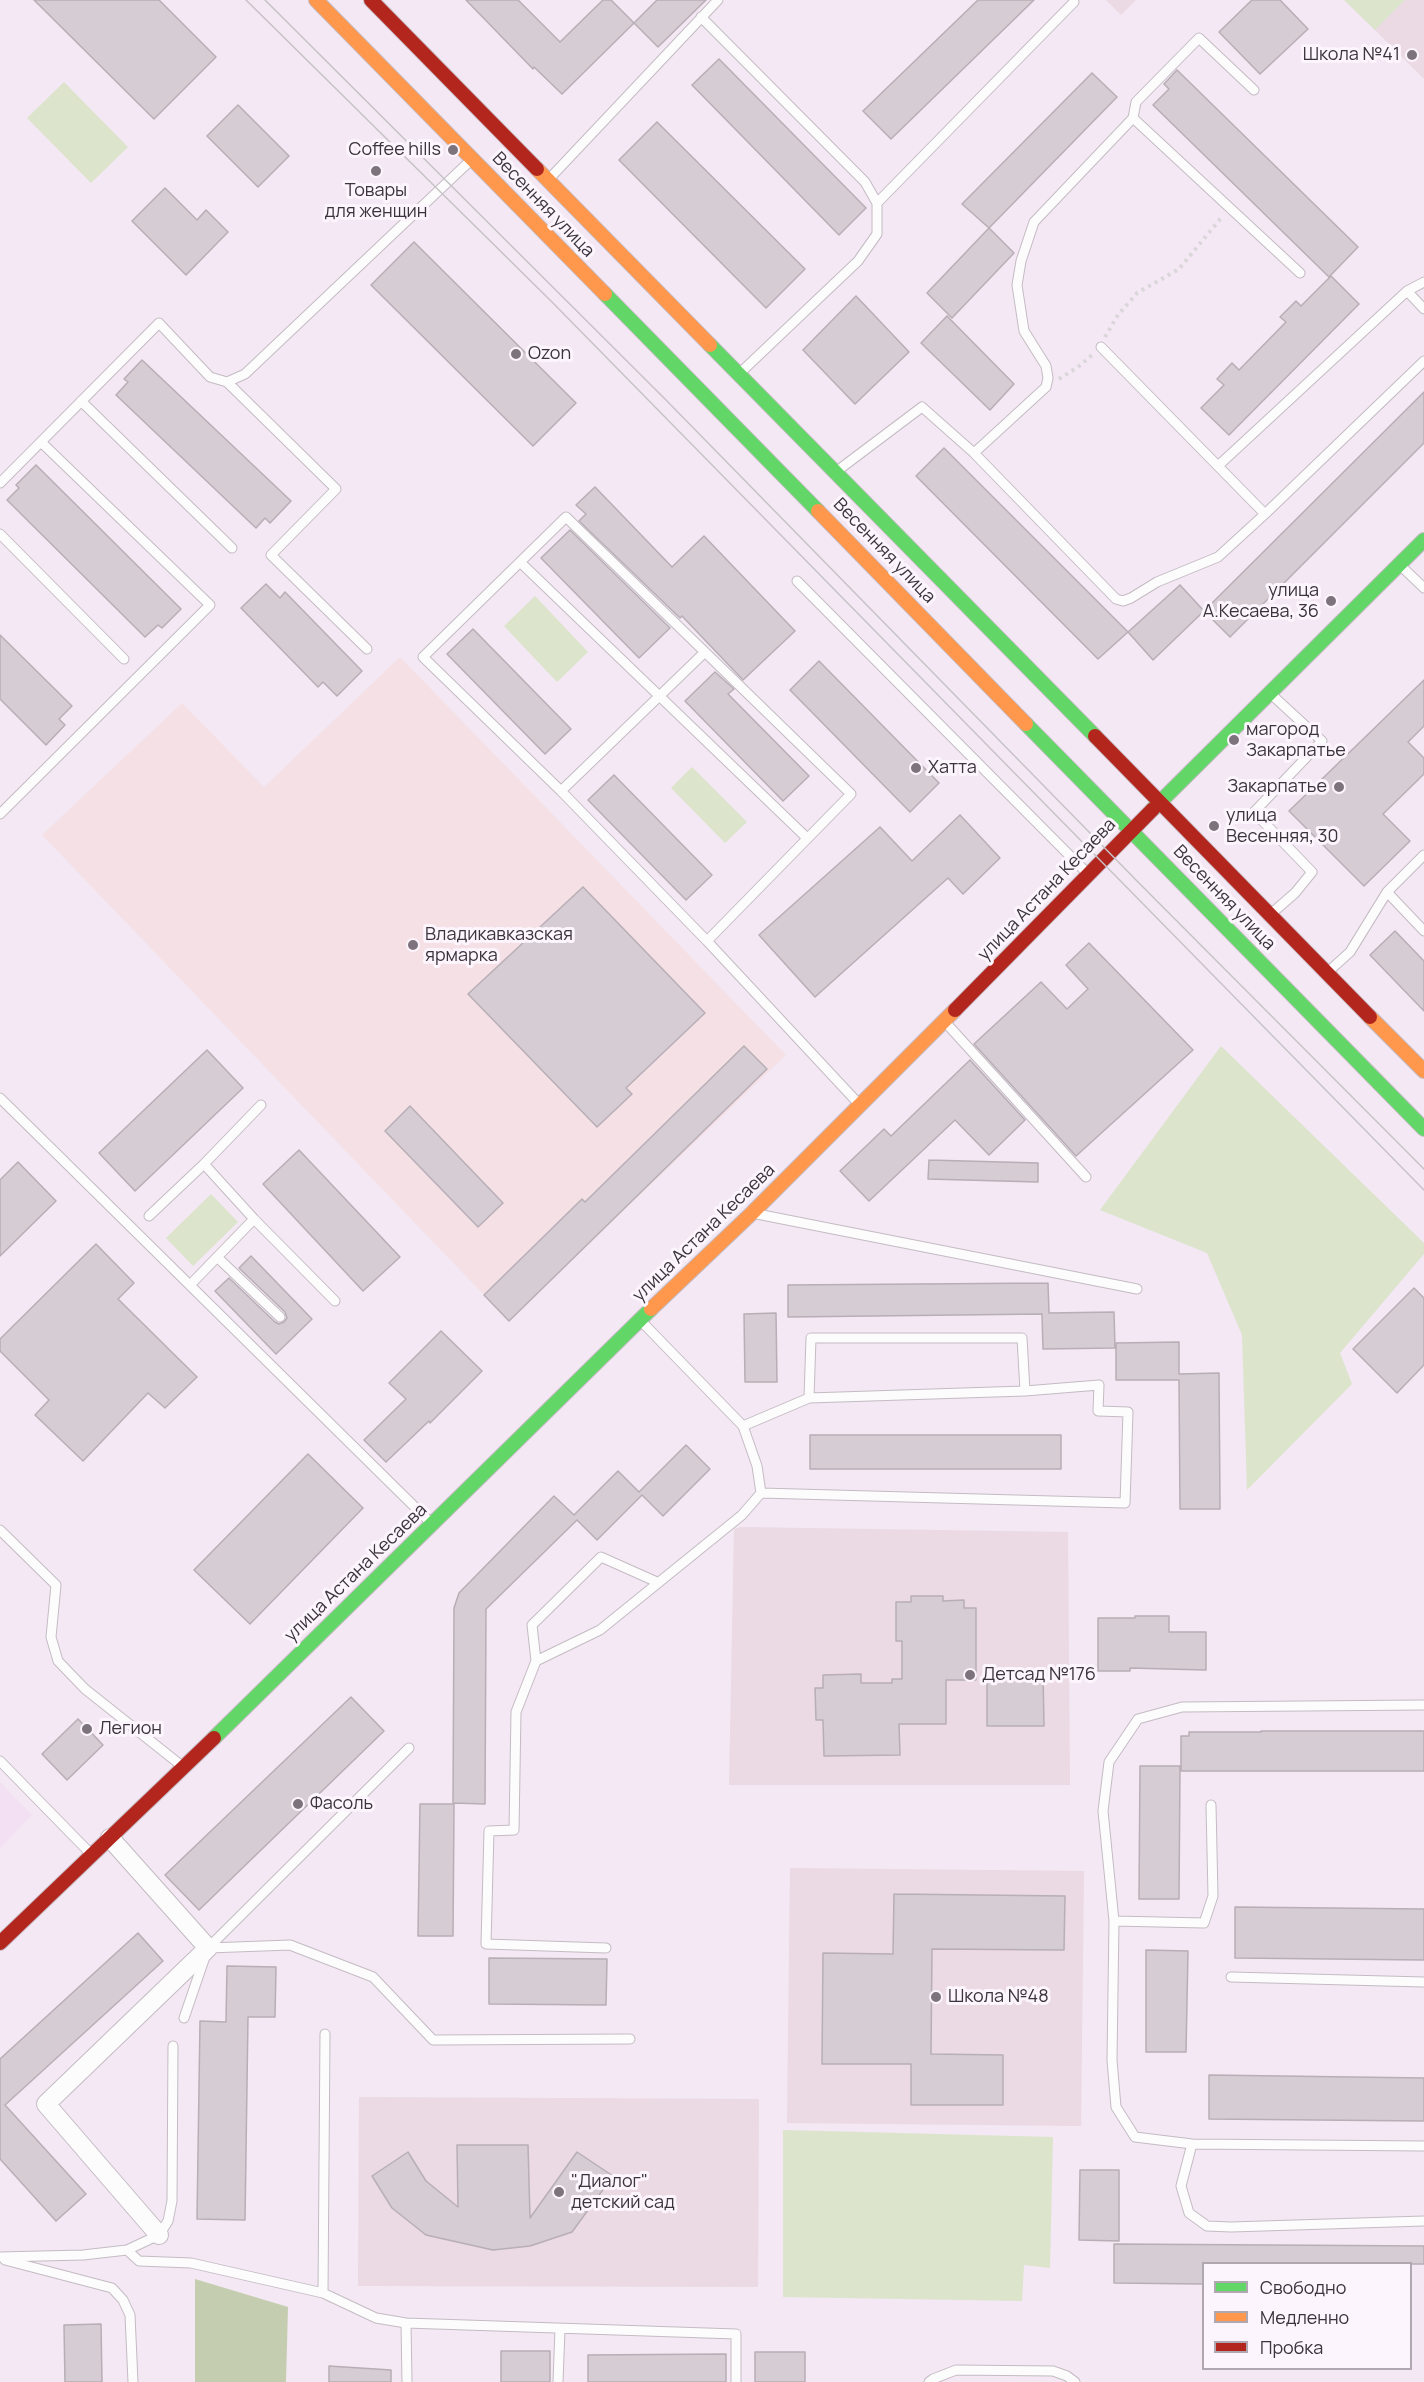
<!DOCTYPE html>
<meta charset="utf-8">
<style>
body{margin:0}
#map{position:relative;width:1424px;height:2382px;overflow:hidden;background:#f3e8f3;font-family:Manrope,sans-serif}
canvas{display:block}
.legend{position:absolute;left:1202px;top:2262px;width:210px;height:108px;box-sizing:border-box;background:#fdf5fd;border:2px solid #b0a8b0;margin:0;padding:8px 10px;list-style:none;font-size:18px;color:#3c343c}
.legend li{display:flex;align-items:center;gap:12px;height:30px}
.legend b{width:30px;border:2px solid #b0a8b0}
</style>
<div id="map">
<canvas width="1424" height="2382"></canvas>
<ul class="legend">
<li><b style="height:8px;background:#63d668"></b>Свободно</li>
<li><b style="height:8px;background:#ff974d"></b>Медленно</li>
<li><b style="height:8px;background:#b3261e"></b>Пробка</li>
</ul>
</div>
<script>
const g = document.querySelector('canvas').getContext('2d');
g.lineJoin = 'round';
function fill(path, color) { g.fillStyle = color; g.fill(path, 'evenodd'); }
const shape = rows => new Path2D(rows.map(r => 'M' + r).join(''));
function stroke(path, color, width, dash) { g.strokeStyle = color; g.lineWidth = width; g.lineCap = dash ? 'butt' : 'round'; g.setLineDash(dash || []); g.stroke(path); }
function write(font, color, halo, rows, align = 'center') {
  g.font = font + ' Manrope,sans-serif'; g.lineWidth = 6; g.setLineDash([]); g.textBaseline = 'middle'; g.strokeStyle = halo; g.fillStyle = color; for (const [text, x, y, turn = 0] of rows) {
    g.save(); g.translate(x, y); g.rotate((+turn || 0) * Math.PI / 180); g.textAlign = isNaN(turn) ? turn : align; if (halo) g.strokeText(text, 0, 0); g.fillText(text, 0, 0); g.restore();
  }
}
fill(shape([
 [400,657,786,1055,509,1321,42,835,182,703,264,787]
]), '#f4e0e5');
fill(shape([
 [0,1782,32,1815,0,1848]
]), '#f4e0f3');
fill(shape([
 [1106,0,1136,0,1121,15],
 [1344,0,1424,0,1424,79,1375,30],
 [741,1527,1068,1532,1070,1785,729,1785,734,1529],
 [790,1868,1084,1871,1081,2126,787,2123],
 [359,2097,759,2099,758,2287,358,2286]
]), '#ebd9e3');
fill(shape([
 [1344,0,1405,0,1375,30],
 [64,82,128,147,91,183,27,118],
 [535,596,588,652,557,682,504,626],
 [692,767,747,822,725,843,671,788],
 [1221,1046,1424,1243,1424,1254,1340,1353,1352,1384,1247,1490,1242,1335,1207,1253,1100,1210],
 [211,1194,238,1222,193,1266,166,1238],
 [783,2130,1053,2137,1050,2268,1024,2265,1022,2301,783,2297]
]), '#dce4cc');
fill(shape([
 [195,2279,288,2307,286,2382,195,2382]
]), '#c4cdaf');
const building = shape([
 [34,0,159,0,216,57,154,119,34,0],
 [466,0,518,0,560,42,603,0,611,0,634,23,562,94,534,67,533,69,466,0],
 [657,0,706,0,658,47,634,23,657,0],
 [978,0,1034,0,891,139,863,111,978,0],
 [1252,0,1280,0,1308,29,1260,74,1219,32,1252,0],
 [719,59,866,208,839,235,692,85,719,59],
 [1177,70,1358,247,1329,277,1153,105,1169,89,1164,84,1177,70],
 [1092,73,1117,97,989,228,962,204,1092,73],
 [238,105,289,156,258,187,207,136,238,105],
 [657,122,805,269,766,308,619,160,657,122],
 [165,188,197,220,206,210,228,232,186,275,132,221,165,188],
 [989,228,1014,253,952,318,927,293,989,228],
 [414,242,576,403,533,446,371,285,414,242],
 [1331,276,1359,304,1229,435,1201,408,1224,385,1217,379,1232,363,1239,370,1286,322,1280,317,1296,301,1301,306,1331,276],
 [856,296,909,352,855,404,803,350,856,296],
 [947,316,1014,384,990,410,921,343,947,316],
 [142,360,291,501,270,523,265,518,256,528,116,395,128,382,124,379,142,360],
 [1424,392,1424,443,1230,637,1204,611,1424,392],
 [944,448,1128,632,1098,659,916,476,944,448],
 [36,465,181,609,162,628,158,625,145,637,7,500,19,488,16,485,36,465],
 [595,487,672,567,704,536,795,631,743,680,682,616,680,618,579,521,586,514,576,505,595,487],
 [570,530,670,628,639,658,541,558,570,530],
 [266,584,280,598,285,592,362,671,337,696,323,682,318,687,241,608,266,584],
 [1180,585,1204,611,1153,660,1128,632,1180,585],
 [473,629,571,729,545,754,447,654,473,629],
 [0,635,72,706,59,719,65,725,46,745,0,699,0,635],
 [819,661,939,783,910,812,790,690,819,661],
 [715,672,734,689,728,694,809,776,783,801,685,701,715,672],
 [1424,680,1424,726,1408,742,1424,758,1424,774,1383,814,1410,841,1364,886,1289,811,1424,680],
 [614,775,712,875,686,900,588,800,614,775],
 [960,815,1000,858,963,894,948,878,815,997,759,935,880,827,912,861,960,815],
 [583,887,705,1013,626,1088,632,1094,597,1127,468,994,583,887],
 [1395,931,1424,961,1424,1011,1370,955,1395,931],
 [1089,943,1193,1050,1076,1156,974,1044,1041,982,1067,1009,1088,989,1066,965,1089,943],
 [744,1046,767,1069,509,1321,484,1295,582,1199,585,1202,744,1046],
 [207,1050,243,1088,135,1191,99,1153,207,1050],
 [970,1060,1025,1120,989,1155,955,1120,869,1201,840,1171,884,1129,891,1136,970,1060],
 [410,1106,503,1203,478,1227,385,1131,410,1106],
 [299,1150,400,1257,363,1291,263,1184,299,1150],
 [929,1160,1038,1163,1038,1182,928,1179,929,1160],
 [18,1162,56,1201,0,1256,0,1180,18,1162],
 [96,1244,134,1283,118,1299,197,1377,165,1408,148,1393,83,1461,35,1415,49,1400,0,1351,0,1339,96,1244],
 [251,1256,312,1319,276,1354,215,1291,229,1278,275,1322,279,1324,284,1322,287,1318,285,1312,239,1268,251,1256],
 [1048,1283,1049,1313,1114,1312,1115,1348,1043,1349,1042,1314,788,1317,788,1285,1048,1283],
 [1414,1288,1424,1298,1424,1365,1397,1393,1353,1349,1414,1288],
 [776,1313,777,1382,745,1382,744,1314,776,1313],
 [441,1331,482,1371,430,1423,429,1421,386,1462,364,1440,406,1399,389,1383,441,1331],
 [1179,1342,1179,1374,1219,1373,1220,1509,1180,1509,1179,1380,1116,1380,1116,1343,1179,1342],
 [810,1435,1061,1435,1061,1469,810,1469,810,1435],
 [686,1445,710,1469,663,1516,642,1495,597,1540,577,1520,486,1609,485,1804,453,1803,454,1608,459,1593,554,1496,574,1515,618,1471,639,1492,686,1445],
 [308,1454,363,1508,250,1624,194,1570,308,1454],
 [911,1596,943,1596,943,1601,964,1600,964,1608,976,1608,976,1680,946,1680,946,1724,899,1724,900,1755,824,1756,823,1720,816,1720,815,1688,823,1688,823,1675,861,1674,861,1683,892,1683,892,1679,902,1679,902,1641,896,1641,896,1602,911,1602,911,1596],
 [1135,1616,1169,1616,1169,1632,1206,1632,1206,1670,1130,1668,1130,1671,1098,1671,1098,1618,1135,1618,1135,1616],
 [1004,1670,1026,1670,1026,1676,1043,1676,1044,1726,987,1726,987,1675,1004,1675,1004,1670],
 [351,1697,384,1731,199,1910,165,1875,351,1697],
 [78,1719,103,1745,67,1780,42,1754,78,1719],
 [1261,1731,1424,1731,1424,1771,1181,1771,1181,1736,1189,1736,1189,1732,1261,1732,1261,1731],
 [1140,1766,1180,1766,1179,1899,1139,1899,1140,1766],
 [420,1804,454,1804,453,1936,418,1936,420,1804],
 [894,1894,1065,1896,1064,1950,932,1949,931,2054,1003,2055,1003,2105,911,2105,911,2064,822,2064,823,1953,893,1954,894,1894],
 [1235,1907,1424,1909,1424,1960,1235,1958,1235,1907],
 [138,1933,163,1961,5,2105,86,2194,56,2221,0,2159,0,2059,138,1933],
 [1146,1950,1188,1951,1186,2052,1146,2052,1146,1950],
 [489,1958,607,1959,606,2005,489,2004,489,1958],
 [227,1966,276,1967,275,2017,248,2017,245,2220,197,2219,200,2021,226,2022,227,1966],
 [1209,2075,1424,2078,1424,2121,1209,2119,1209,2075],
 [457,2145,528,2145,530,2218,577,2152,613,2176,572,2232,530,2246,493,2250,426,2235,392,2208,372,2176,408,2152,426,2181,458,2207,457,2145],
 [1080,2170,1119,2170,1119,2241,1079,2240,1080,2170],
 [1114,2244,1424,2246,1424,2264,1203,2264,1203,2284,1114,2283,1114,2244],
 [101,2324,102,2382,65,2382,64,2325,101,2324],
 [501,2351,550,2351,550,2382,501,2382,501,2351],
 [755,2352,805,2352,805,2382,755,2382,755,2352],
 [726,2354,726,2382,588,2382,588,2355,726,2354],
 [329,2366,391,2370,391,2382,329,2382,329,2366]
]);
fill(building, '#d6ccd4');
stroke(building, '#b8aeb5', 1.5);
const lane = shape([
 [701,17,865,182,877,203,877,234,858,261,740,373],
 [1133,118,1136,102,1199,38,1254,90],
 [550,178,718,0],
 [877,203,1074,2],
 [1407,291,1424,309],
 [1101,347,1265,514],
 [227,382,336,489,271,555,367,649],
 [81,401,232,548],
 [974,453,1046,387,1048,378,1046,366,1024,331,1017,285,1021,261,1034,222,1133,118,1300,273],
 [1219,465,1407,291,1424,282],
 [837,471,922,407,974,453,1116,599,1123,601,1131,598,1157,582,1218,557,1265,514,1424,361],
 [0,483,159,323,210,377,227,382,245,374,471,160],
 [0,534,124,659],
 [520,562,807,838],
 [1401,566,1424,588],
 [797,581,1086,872],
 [1272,695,1322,741,1254,812,1312,872,1295,893,1272,913],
 [561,791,705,652],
 [0,814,210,605,41,442],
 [1387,892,1424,931],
 [707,941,561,791,423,657,566,517,851,794,707,941,858,1103],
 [1329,971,1350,952,1387,892,1424,855],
 [946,1023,1086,1177],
 [0,1098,430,1522],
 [204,1164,261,1105],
 [757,1214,1137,1289],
 [149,1216,204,1164,254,1219,190,1285],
 [254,1219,335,1301],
 [217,1257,280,1317],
 [809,1398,1025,1391],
 [743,1426,809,1398,811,1338,1022,1338,1025,1391,1099,1385,1098,1411,1128,1412,1125,1503,761,1493],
 [0,1530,56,1585,51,1637,58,1661,85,1689,182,1766],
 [536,1661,532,1625,601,1557,657,1582],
 [1424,1705,1182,1707,1138,1719,1109,1762,1103,1811,1114,1921,1112,2060,1116,2107,1135,2137,1192,2144,1181,2186,1189,2213,1207,2226,1231,2227,1424,2221],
 [0,1761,90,1853],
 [1114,1921,1204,1923,1213,1896,1211,1805],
 [208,1948,290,1945,373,1977,433,2040,630,2039],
 [606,1948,486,1944,489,1831,514,1830,516,1712,536,1661,600,1630,742,1515,761,1493,757,1466,743,1426,642,1322],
 [1231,1977,1424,1982],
 [184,2018,208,1948,409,1748],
 [1192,2144,1424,2146],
 [127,2250,139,2261,191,2263,323,2293,376,2318,406,2323,736,2334,736,2382],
 [0,2257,83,2255,127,2250,159,2235,168,2221,172,2201,173,2046],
 [5,2260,112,2288,123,2300,130,2315,133,2382],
 [323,2293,325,2034],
 [406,2323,407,2382],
 [558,2382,560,2329],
 [929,2382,933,2379,956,2370,1053,2371,1067,2376,1075,2382]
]);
const street = shape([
 [110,1838,208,1948,46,2104,159,2235]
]);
const fast = shape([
 [605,294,818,511],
 [710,345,1095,736],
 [1026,724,1424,1129],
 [1153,809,1424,540],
 [214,1738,651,1309]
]);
const slow = shape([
 [316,0,605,294],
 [537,169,710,345],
 [818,511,1026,724],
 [1370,1017,1424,1071],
 [651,1309,752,1213,955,1010]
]);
const jam = shape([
 [371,0,537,169],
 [1095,736,1370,1017],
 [955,1010,1153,809],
 [0,1943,214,1738]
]);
stroke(lane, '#c4bbc3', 11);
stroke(street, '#c4bbc3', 20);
stroke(fast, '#c4bbc3', 16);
stroke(slow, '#c4bbc3', 16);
stroke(jam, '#c4bbc3', 16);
stroke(shape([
 [1105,337,1118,315,1137,293,1179,269,1221,218],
 [1059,379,1078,367,1092,355]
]), '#dad6da', 4, [3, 4.5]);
stroke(lane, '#fdfcfd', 9);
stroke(street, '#fdfcfd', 18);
stroke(fast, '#63d668', 14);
stroke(slow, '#ff974d', 14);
stroke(jam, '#b3261e', 14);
stroke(shape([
 [246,0,552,302,1424,1190],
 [265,0,665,399,1137,881,1424,1169]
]), '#c6c3c6', 1.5);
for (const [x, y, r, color] of [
 [1412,55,6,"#7c737c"],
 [453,150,6,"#7c737c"],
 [376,171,6,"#7c737c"],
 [516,354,6,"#7c737c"],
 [1331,601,6,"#7c737c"],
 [1234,740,6,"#7c737c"],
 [916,768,6,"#7c737c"],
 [1339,787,6,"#7c737c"],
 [1214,826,6,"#7c737c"],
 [413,945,6,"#7c737c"],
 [970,1675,6,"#7c737c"],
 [87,1729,6,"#7c737c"],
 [298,1804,6,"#7c737c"],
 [936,1997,6,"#7c737c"],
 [559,2192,6,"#7c737c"]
]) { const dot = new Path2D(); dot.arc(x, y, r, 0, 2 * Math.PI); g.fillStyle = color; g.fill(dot); stroke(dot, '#fdf5fd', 2); }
write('18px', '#3c343c', '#fdf5fd', [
 ["Школа №41",1400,55,"right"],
 ["Coffee hills",441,150,"right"],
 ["Товары",376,191,"center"],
 ["для женщин",376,212,"center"],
 ["Ozon",528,354],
 ["улица",1319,591,"right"],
 ["А.Кесаева, 36",1319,612,"right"],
 ["магород",1246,730],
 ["Закарпатье",1246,751],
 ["Хатта",928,768],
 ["Закарпатье",1327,787,"right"],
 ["улица",1226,816],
 ["Весенняя, 30",1226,837],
 ["Владикавказская",425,935],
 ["ярмарка",425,956],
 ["Детсад №176",982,1675],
 ["Легион",99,1729],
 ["Фасоль",310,1804],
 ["Школа №48",948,1997],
 ["\"Диалог\"",571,2182],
 ["детский сад",571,2203]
], 'left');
write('18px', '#3c343c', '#fdf5fd', [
 ["Весенняя улица",543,205,46],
 ["Весенняя улица",884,551,46],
 ["улица Астана Кесаева",1047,890,-46],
 ["Весенняя улица",1224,898,46],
 ["улица Астана Кесаева",704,1233,-44],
 ["улица Астана Кесаева",356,1573,-44]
]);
</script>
